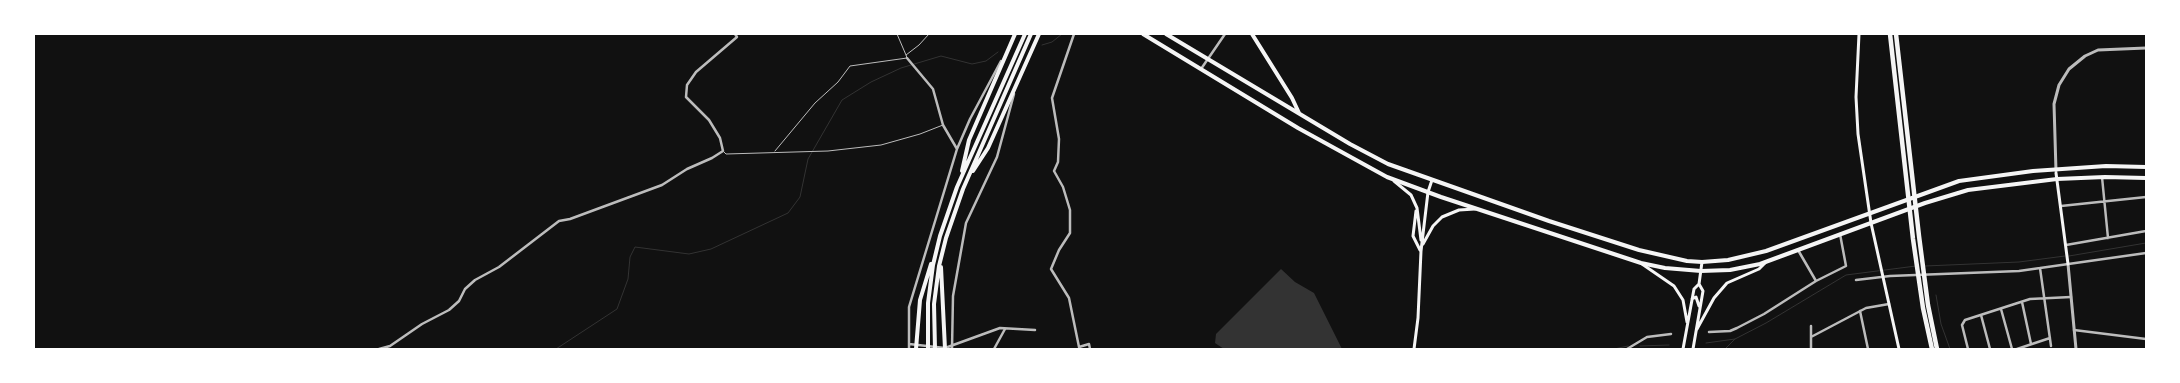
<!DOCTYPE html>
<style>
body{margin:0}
#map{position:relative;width:2180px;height:383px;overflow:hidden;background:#111;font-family:"PT Sans",sans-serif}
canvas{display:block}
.frame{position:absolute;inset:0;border:35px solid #fff;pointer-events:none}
</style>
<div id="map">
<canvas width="2180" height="383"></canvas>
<div class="frame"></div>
</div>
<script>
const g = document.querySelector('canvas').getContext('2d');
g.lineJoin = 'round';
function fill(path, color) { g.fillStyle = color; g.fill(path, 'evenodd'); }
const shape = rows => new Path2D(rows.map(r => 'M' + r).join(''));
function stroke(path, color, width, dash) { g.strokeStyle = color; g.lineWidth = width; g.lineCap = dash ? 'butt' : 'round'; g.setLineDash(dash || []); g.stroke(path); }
fill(shape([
 [1281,269,1295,282,1314,293,1342,349,1224,349,1215,343,1216,334]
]), '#333');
stroke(shape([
 [1042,45,1052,42,1062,34],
 [2069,256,2146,243],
 [1925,266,2019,262,2065,256],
 [1936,295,1941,324,1950,349],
 [1706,343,1735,339,1766,323,1846,275,1916,266],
 [1640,346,1669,345],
 [556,349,617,309,628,279,630,257,635,247,689,254,711,249,788,213,800,197,808,159,842,100,871,82,901,68,941,56,972,64,986,61,998,52],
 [1614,349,1628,346],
 [1725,349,1735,339]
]), '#333', 1);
stroke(shape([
 [897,34,906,55],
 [775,151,815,103,838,82,850,66,907,58,906,55,919,45,929,34],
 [724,152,726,154,828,151,881,145,920,134,943,125]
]), '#bcbcbc', 1);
stroke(shape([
 [1074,34,1052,98,1059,139,1058,162,1054,171,1063,187,1070,210,1070,233,1059,250,1051,269,1069,298,1079,347,1089,344,1090,349],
 [907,58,933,89,943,125,957,149,909,307,909,349],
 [1201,69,1225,34],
 [957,149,970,119,1001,61],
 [2102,177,2108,238],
 [2061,206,2146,197],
 [2066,245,2146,231],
 [1798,250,1816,281],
 [2040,268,2051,346],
 [1856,280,1890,276,2019,271,2146,253],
 [2022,302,2031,344],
 [2001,309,2012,349],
 [1860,311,1868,349],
 [1981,315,1990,349],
 [1811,326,1811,349],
 [2074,330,2146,339],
 [1709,332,1730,331,1737,328,1764,314,1816,281,1846,266,1840,234],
 [1811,337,1866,308,1889,304],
 [909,344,945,348,1000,328,1035,330],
 [379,349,390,346,422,324,449,310,459,301,465,289,475,280,499,267,559,221,570,219,662,185,687,169,712,158,723,151,720,138,709,120,686,97,687,85,696,72,737,37,735,34],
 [952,349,953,296,966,223,997,157,1014,94],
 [994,349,1005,329],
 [1627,349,1647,337,1671,334],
 [1968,349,1962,325,1965,320,2030,299,2071,297],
 [2017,349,2050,338]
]), '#bcbcbc', 2.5);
stroke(shape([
 [2056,171,2054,104,2059,85,2069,69,2085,56,2098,50,2146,48],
 [2068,264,2076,349]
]), '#bcbcbc', 3);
stroke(shape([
 [1859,34,1856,97,1858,134,1871,223,1899,349],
 [2056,173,2068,264],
 [1394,181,1411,195,1417,208,1421,240],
 [1416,211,1413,236,1420,250],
 [1423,244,1433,226,1442,217,1459,210,1475,209],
 [1642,264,1674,286,1683,300,1687,322],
 [1692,299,1696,297,1699,306],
 [1697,329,1714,298,1727,283,1759,269,1765,263],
 [1414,349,1418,318,1421,251,1428,192,1432,180],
 [1683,349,1694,289,1699,284,1702,262],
 [1693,349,1703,291,1699,284]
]), '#f5f5f5', 3);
stroke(shape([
 [1143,34,1298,128,1387,177,1441,197,1641,263,1665,268,1701,271,1730,270,1760,264,1925,203,1968,190,2057,179,2105,177,2146,178],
 [1166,34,1350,144,1388,164,1549,221,1639,250,1687,261,1702,262,1728,260,1766,251,1959,181,2033,171,2106,166,2146,167],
 [1252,34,1292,98,1299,113]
]), '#f5f5f5', 4);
stroke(shape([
 [962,171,969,140,1015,34],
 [973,171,988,148,1039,34],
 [941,267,945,349],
 [916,349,920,300,931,264],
 [928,349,928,303,933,265,940,236,957,187,1025,34],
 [935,349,934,304,939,266,946,238,963,189,1031,34]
]), '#f5f5f5', 4);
stroke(shape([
 [1890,34,1913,239,1923,308,1932,349],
 [1896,34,1919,236,1928,305,1937,349]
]), '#f5f5f5', 4.5);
</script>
